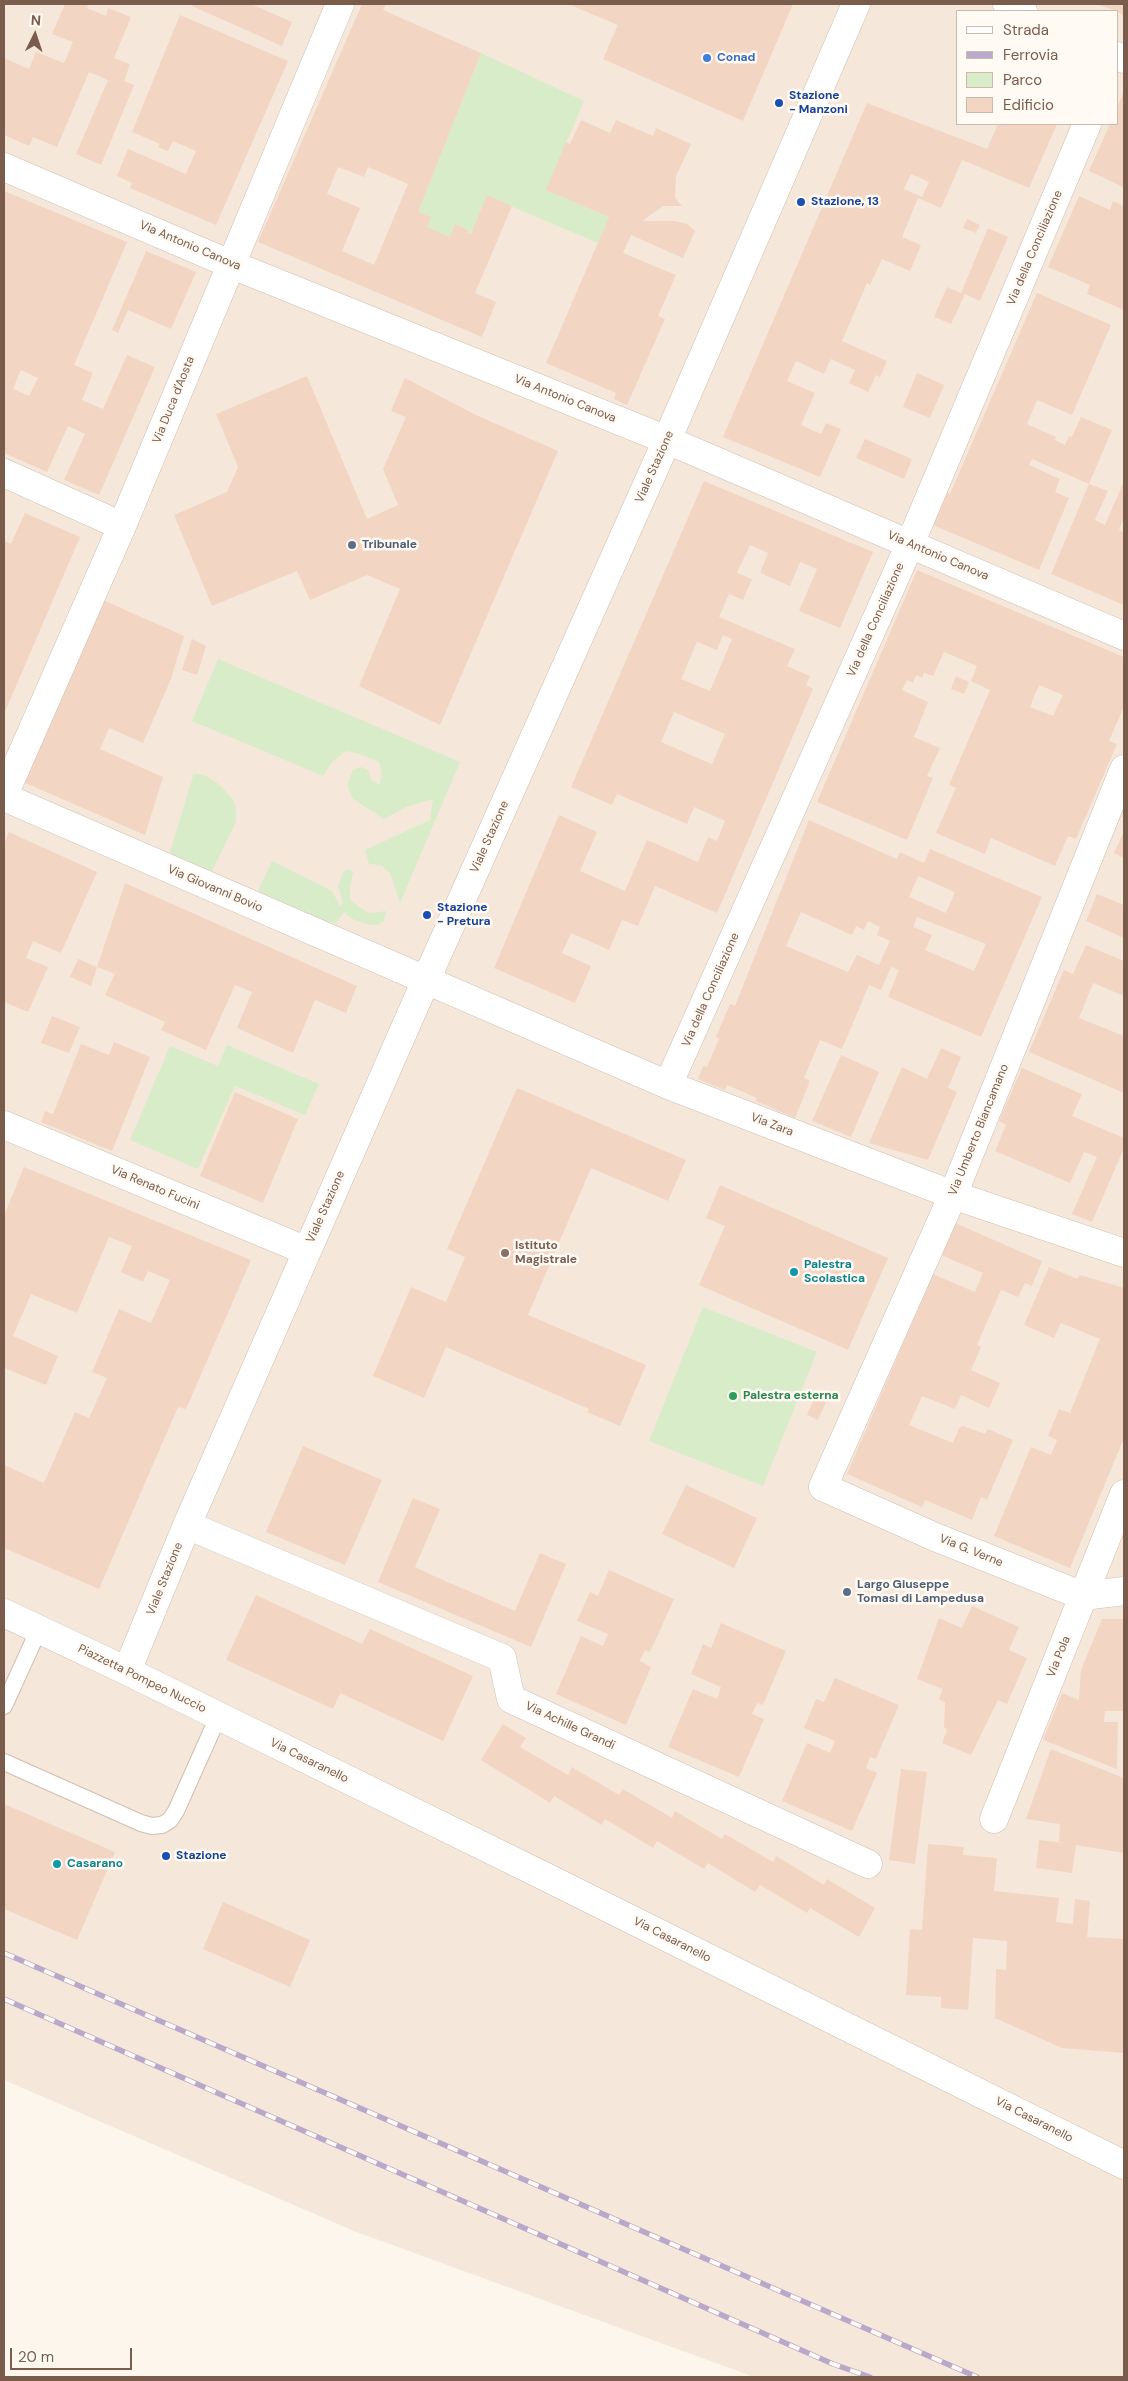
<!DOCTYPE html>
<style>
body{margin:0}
#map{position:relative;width:1128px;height:2381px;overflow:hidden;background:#fdf6ec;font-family:"DM Sans",sans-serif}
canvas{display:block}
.frame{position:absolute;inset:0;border:5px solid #7a5c4d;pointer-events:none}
.legend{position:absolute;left:956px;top:10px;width:162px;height:115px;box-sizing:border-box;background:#fffaf3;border:1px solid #cabbb1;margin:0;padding:6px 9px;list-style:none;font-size:15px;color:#7a5c4d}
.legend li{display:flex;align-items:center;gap:10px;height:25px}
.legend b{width:25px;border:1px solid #cabbb1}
.north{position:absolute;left:10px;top:10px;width:50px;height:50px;-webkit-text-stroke:4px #fffaf3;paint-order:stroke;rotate:4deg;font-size:14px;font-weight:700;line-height:20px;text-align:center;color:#7a5c4d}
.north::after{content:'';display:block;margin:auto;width:18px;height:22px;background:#7a5c4d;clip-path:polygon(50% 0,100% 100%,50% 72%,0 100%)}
.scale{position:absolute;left:10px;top:2348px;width:122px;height:22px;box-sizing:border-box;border:2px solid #7a5c4d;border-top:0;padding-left:6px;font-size:15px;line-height:18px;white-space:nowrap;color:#7a5c4d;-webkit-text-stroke:4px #fffaf3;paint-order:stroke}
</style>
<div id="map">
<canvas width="1128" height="2381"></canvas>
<div class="frame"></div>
<ul class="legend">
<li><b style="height:6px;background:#fff"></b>Strada</li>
<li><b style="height:6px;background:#b9a8c9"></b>Ferrovia</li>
<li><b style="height:14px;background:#d8ecc9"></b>Parco</li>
<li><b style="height:14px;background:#f3d5c3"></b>Edificio</li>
</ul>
<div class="north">N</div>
<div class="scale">20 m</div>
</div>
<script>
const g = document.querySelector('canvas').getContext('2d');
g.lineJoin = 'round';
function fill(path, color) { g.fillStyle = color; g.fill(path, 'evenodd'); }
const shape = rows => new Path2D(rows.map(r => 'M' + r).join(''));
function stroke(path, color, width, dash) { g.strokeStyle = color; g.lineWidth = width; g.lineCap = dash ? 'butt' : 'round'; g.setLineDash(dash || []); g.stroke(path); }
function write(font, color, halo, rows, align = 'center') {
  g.font = font + ' "DM Sans",sans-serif'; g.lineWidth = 5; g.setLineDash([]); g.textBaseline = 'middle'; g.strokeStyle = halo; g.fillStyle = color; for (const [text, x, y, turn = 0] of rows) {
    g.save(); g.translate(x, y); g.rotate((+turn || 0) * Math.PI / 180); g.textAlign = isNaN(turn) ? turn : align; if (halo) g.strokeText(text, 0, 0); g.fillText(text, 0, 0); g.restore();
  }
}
fill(shape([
 [4,4,1124,4,1124,2377,754,2377,354,2231,4,2080],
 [957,11,1117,11,1117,124,957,124]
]), '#f5e8da');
fill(shape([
 [481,53,584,101,546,190,609,217,598,243,487,196,471,234,467,233,468,230,455,225,450,237,427,227,431,217,418,212],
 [218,659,460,762,400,903,390,873,381,865,369,864,365,850,430,820,433,799,406,807,384,819,353,799,347,785,353,770,361,767,368,770,371,780,380,785,382,772,379,762,360,754,346,751,333,761,323,776,192,721],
 [194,773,206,776,220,785,233,800,236,808,236,822,212,871,169,855],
 [272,861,332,891,340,906,343,903,338,886,344,871,349,869,353,872,350,888,350,899,359,907,370,913,386,911,384,921,378,925,366,924,352,919,344,912,336,923,324,921,258,891],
 [227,1045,319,1084,305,1115,235,1086,198,1169,130,1140,170,1046,218,1066],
 [703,1307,817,1352,763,1486,649,1441]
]), '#d8ecc9');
fill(shape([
 [65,4,89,4,87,8,106,16,108,8,131,17,114,58,130,64,124,81,134,85,101,165,76,154,108,80,89,72,57,147,33,137,29,146,4,135,4,58,29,69,36,52,64,63,73,42,52,34],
 [193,4,251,4,292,22,282,46,192,6],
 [362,4,386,4,383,10,481,53,418,212,431,217,427,227,450,237,455,224,468,230,467,233,471,234,487,195,512,206,475,293,496,302,482,337,258,242],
 [338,167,364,177,368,167,408,184,374,265,342,251,360,208,327,194],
 [568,4,793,4,743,121,603,59,618,25],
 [1096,4,1124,4,1124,16,1117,11],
 [180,15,288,61,216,225,130,188,132,183,117,176,128,149,186,174,196,151,173,141,168,151,158,147,160,144,132,132],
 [1124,91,1124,185,1123,187,1089,171,1110,124,1117,124,1117,108],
 [867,103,987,149,998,124,1057,124,1029,188,962,160,941,208,918,198,902,237,921,245,910,271,882,259,870,285,867,283,842,341,887,361,880,377,876,375,868,392,849,383,855,370,831,359,824,374,796,361,787,381,815,393,801,425,821,434,826,423,841,429,820,477,723,437],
 [911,174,929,182,922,197,904,189],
 [581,120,610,133,616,120,653,136,656,128,691,144,676,176,675,198,682,206,663,206,642,221,675,221,687,224,695,231,683,258,631,235,623,253,676,275,658,316,665,319,627,405,614,399,616,393,546,363,609,217,546,190,566,142,570,144],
 [4,191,127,242,74,365,93,373,82,400,103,409,127,355,155,367,99,495,64,480,85,434,68,426,47,472,4,453],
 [21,370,38,378,29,396,13,389],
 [1079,196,1110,210,1113,201,1124,206,1124,310,1087,294,1090,285,1048,267],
 [967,219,980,225,976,233,963,228],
 [988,228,1008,237,980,301,965,294,951,324,934,317,947,287,961,293],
 [146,251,196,272,171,329,128,310,118,333,112,330],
 [1037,293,1111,325,1072,415,1037,400,1027,424,1056,437,1055,440,1065,445,1069,436,1072,437,1081,417,1112,430,1089,484,1108,491,1095,520,1105,525,1124,481,1124,517,1119,530,1124,533,1124,605,1051,574,1089,484,1032,459,1029,465,1060,479,1055,492,1069,498,1039,570,933,525,947,492,950,494],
 [917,373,944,385,930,418,903,407],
 [307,376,367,519,398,505,383,469,406,417,391,411,405,378,476,415,558,451,440,725,359,686,400,589,367,575,310,600,297,571,212,606,174,515,227,492,238,467,216,414],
 [865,439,912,459,904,479,856,458],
 [704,481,873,552,840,628,799,611,817,569,800,562,790,586,760,573,768,553,750,545,737,573,752,579,743,600,729,594,719,617,795,649,787,666,810,676,806,685,813,689,717,913,655,886,638,926,622,920,609,950,571,933,562,953,591,966,575,1003,494,968,559,815,597,832,580,871,625,891,647,840,698,862,708,837,717,841,725,821,694,807,687,824,617,794,612,805,571,787],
 [723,635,732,639,710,691,681,679,697,642,717,650],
 [674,712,725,734,712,764,661,742],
 [25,513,80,537,4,714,4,541,11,544],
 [917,570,1124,657,1124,706,1109,741,1117,744,1076,839,1068,836,1055,866,991,838,985,854,936,833,956,788,949,785,990,690,971,681,977,666,944,652,933,676,924,673,922,678,916,675,913,683,907,680,902,690,928,702,914,737,940,748,927,776,933,778,907,840,817,802],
 [1039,685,1063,695,1053,716,1030,707],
 [103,600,184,636,171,679,143,743,109,728,100,749,163,777,145,835,23,782],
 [192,639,206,646,197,675,182,670],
 [956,676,969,682,964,694,951,689],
 [809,820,897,859,900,852,924,863,930,849,1042,897,981,1037,888,997,899,970,891,967,881,990,869,985,842,1049,820,1040,804,1078,810,1081,795,1118,756,1101,757,1098,727,1085,725,1090,698,1079,703,1066,707,1067,719,1039,716,1037,730,1004,735,1006],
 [918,876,955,892,946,913,909,897],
 [801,912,852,935,856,926,864,930,868,921,880,927,877,935,890,941,879,965,857,955,848,972,786,946],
 [917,917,986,944,974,971,925,950,932,935,913,927],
 [1124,831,1124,858,1114,853],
 [9,832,97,872,61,953,33,941,26,958,48,967,28,1012,4,1002,4,844],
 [125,883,357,986,346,1013,315,1000,293,1053,237,1028,252,992,235,985,206,1050,161,1030,165,1022,105,995,115,974,97,967],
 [1097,894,1124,905,1124,938,1086,921],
 [1086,945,1124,961,1124,996,1093,983,1079,1018,1124,1036,1124,1093,1029,1052,1064,970,1073,974],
 [78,959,97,967,91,986,70,977],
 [52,1016,80,1027,69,1053,41,1043],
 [114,1042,150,1057,112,1151,41,1122,45,1111,53,1114,81,1044,109,1055],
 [941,1048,961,1057,948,1088,957,1092,928,1160,869,1143,902,1067,927,1079],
 [841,1055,879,1072,851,1137,812,1121],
 [1022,1068,1082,1094,1072,1116,1124,1138,1124,1148,1092,1222,1072,1214,1097,1157,1084,1152,1070,1183,995,1151,1006,1125,999,1121],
 [517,1088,686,1160,668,1201,591,1168,528,1315,646,1365,620,1426,587,1412,589,1409,446,1347,424,1398,373,1376,411,1287,446,1302,465,1257,447,1249],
 [235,1092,298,1119,263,1203,200,1176],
 [24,1167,251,1260,186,1409,178,1407,99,1589,4,1548,4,1465,44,1483,75,1412,89,1418,107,1378,92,1372,119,1309,151,1323,170,1280,148,1271,143,1282,121,1272,132,1246,109,1237,77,1313,31,1294,13,1336,58,1356,46,1385,4,1368,4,1216],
 [720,1185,888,1258,848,1350,699,1285,725,1226,706,1218],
 [955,1223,1042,1261,1032,1286,1025,1283,1018,1297,1001,1290,977,1345,981,1347,971,1370,1000,1383,989,1408,961,1395,955,1409,922,1396,909,1425,953,1443,959,1428,963,1426,985,1434,988,1429,1013,1440,987,1500,981,1497,972,1520,925,1500,922,1507,847,1474,933,1274,975,1292,983,1273,941,1255],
 [1049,1267,1077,1279,1080,1275,1124,1288,1124,1438,1070,1568,994,1536,1031,1447,1051,1455,1057,1440,1048,1436,1059,1409,1070,1413,1100,1339,1061,1323,1054,1338,1024,1325],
 [815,1397,826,1402,818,1420,807,1415],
 [303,1446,382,1480,345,1565,266,1532],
 [686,1485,757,1518,734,1568,662,1534],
 [413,1498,440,1509,415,1567,434,1576,515,1611,540,1553,566,1564,531,1647,378,1582],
 [609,1570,674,1599,650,1652,645,1650,640,1661,651,1667,626,1725,556,1694,581,1636,603,1646,608,1634,577,1621,590,1592,598,1596],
 [256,1595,362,1644,370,1629,473,1676,443,1741,340,1693,333,1709,226,1660],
 [972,1606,1019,1627,1009,1650,1027,1658,1007,1704,998,1700,971,1755,942,1743,947,1730,944,1727,945,1702,939,1699,943,1689,917,1679,939,1618,962,1628],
 [1102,1619,1124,1619,1124,1711,1105,1711,1104,1722,1118,1722,1117,1769,1043,1740,1062,1693,1079,1700,1081,1670],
 [721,1623,786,1651,763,1705,757,1703,752,1714,764,1719,739,1777,668,1747,693,1689,717,1699,721,1687,691,1674,703,1644,711,1648],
 [835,1678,899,1705,876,1759,870,1757,866,1768,877,1773,852,1831,782,1801,807,1743,830,1753,835,1741,804,1728,816,1699,824,1702],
 [503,1724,526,1738,520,1747,568,1775,572,1767,619,1795,623,1789,672,1818,675,1811,722,1839,725,1834,773,1862,776,1856,824,1885,827,1879,875,1908,859,1937,810,1908,807,1913,760,1885,755,1892,708,1863,704,1869,657,1841,653,1848,605,1819,602,1825,554,1796,550,1803,481,1760],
 [1051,1749,1124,1778,1124,1853,1076,1845,1072,1873,1036,1868,1039,1840,1071,1844,1059,1842,1060,1824,1026,1819],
 [901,1769,927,1772,915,1864,889,1860],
 [4,1804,115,1852,77,1940,4,1909],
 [928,1844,964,1847,963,1855,997,1858,994,1891,1059,1898,1056,1922,1073,1924,1075,1899,1090,1901,1087,1937,1124,1939,1124,2053,1062,2048,995,2018,996,1969,1006,1970,1007,1941,973,1938,968,2010,941,2008,941,1997,906,1995,910,1929,922,1930],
 [223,1902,310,1940,290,1987,203,1949]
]), '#f3d5c3');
const service = shape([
 [4,1706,39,1629],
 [4,1762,141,1823,152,1826,162,1825,170,1820,176,1811,218,1717]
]);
const minor = shape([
 [1007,4,1023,11],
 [1117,56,1124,59],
 [4,167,230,264,667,440,1124,636],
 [4,473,122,526],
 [1124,769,953,1195,823,1487,935,1537,1083,1596,1124,1591],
 [4,795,122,526,340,4],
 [4,797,668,1085,953,1195,1124,1253],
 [668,1085,910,544,1087,124],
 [4,1125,307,1251],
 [187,1525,502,1658,511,1699,868,1864],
 [4,1613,127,1671,548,1878,1124,2165],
 [127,1671,187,1525,426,980,667,440,856,4],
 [994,1819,1124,1494]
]);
stroke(service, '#d1beb0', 18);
stroke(minor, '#d1beb0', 29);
stroke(service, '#fff', 16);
stroke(minor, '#fff', 28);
const rail = shape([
 [4,1953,977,2377],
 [4,1999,833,2364,870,2377]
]);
stroke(rail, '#b9a8c9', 5.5);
stroke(rail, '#fffaf3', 4, [11]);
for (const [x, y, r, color] of [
 [707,58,5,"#3f7fe0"],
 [779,103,5,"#1a4fb4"],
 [801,202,5,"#1a4fb4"],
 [352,545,5,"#5c6f8a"],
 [427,915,5,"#1a4fb4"],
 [505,1253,5,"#8d6e63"],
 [794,1272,5,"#0f9aa8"],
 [733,1396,5,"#2e9e5b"],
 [847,1592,5,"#5c6f8a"],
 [166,1856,5,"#1a4fb4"],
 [57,1864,5,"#0f9aa8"]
]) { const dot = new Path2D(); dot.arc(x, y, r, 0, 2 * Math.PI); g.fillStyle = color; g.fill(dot); stroke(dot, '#fffaf3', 2); }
write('bold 12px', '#366cbe', '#fffaf3', [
 ["Conad",717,58]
], 'left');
write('bold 12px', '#164399', '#fffaf3', [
 ["Stazione",789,96],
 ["- Manzoni",789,110],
 ["Stazione, 13",811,202],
 ["Stazione",437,908],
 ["- Pretura",437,922],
 ["Stazione",176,1856]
], 'left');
write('12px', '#7a5c4d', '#fffaf3', [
 ["Via Antonio Canova",190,246,23],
 ["Via della Conciliazione",1035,248,-67],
 ["Via Antonio Canova",565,399,22],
 ["Via Duca d'Aosta",174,400,-68],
 ["Viale Stazione",655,467,-66],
 ["Via Antonio Canova",938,556,23],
 ["Via della Conciliazione",876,620,-66],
 ["Viale Stazione",490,837,-66],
 ["Via Giovanni Bovio",215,889,23],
 ["Via della Conciliazione",711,990,-66],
 ["Via Zara",772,1125,21],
 ["Via Umberto Biancamano",979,1130,-68],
 ["Via Renato Fucini",155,1188,23],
 ["Viale Stazione",326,1207,-66],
 ["Via G. Verne",971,1551,22],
 ["Viale Stazione",165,1579,-68],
 ["Via Pola",1059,1657,-68],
 ["Piazzetta Pompeo Nuccio",142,1679,26],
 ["Via Achille Grandi",570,1726,25],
 ["Via Casaranello",309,1761,26],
 ["Via Casaranello",672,1940,27],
 ["Via Casaranello",1034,2120,27]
]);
write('bold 12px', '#4e5e75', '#fffaf3', [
 ["Tribunale",362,545],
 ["Largo Giuseppe",857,1585],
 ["Tomasi di Lampedusa",857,1599]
], 'left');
write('bold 12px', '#785e54', '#fffaf3', [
 ["Istituto",515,1246],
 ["Magistrale",515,1260]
], 'left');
write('bold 12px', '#0d838f', '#fffaf3', [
 ["Palestra",804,1265],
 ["Scolastica",804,1279],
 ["Casarano",67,1864]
], 'left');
write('bold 12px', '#27864d', '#fffaf3', [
 ["Palestra esterna",743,1396]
], 'left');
</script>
